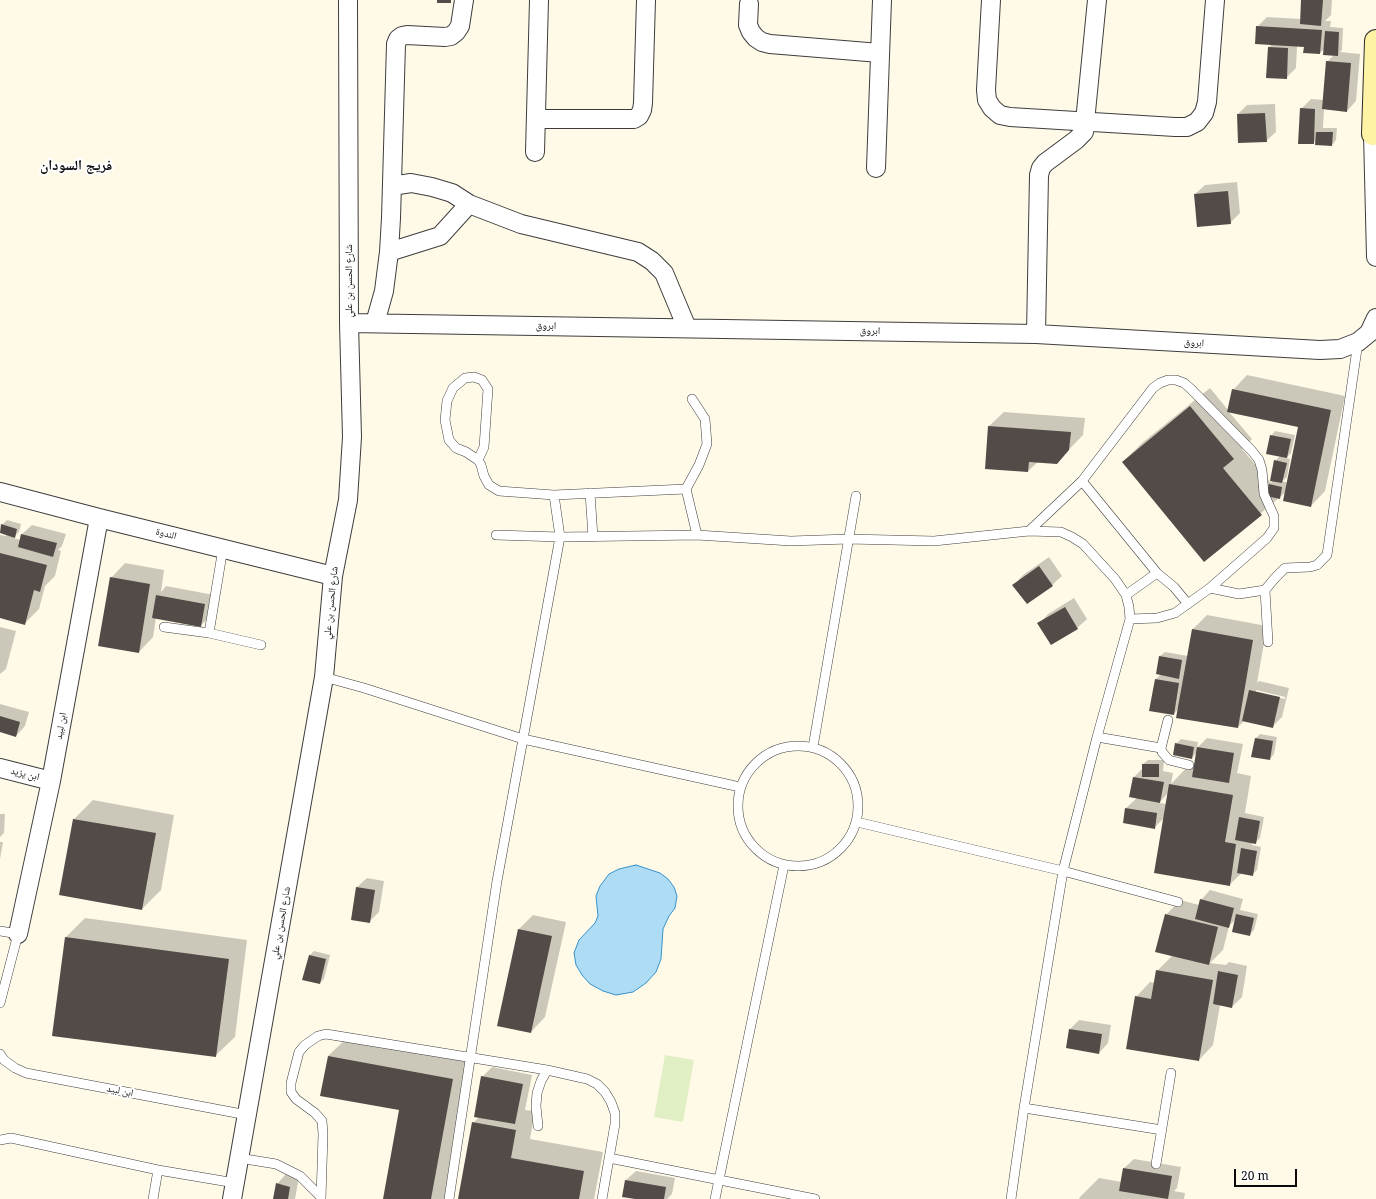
<!DOCTYPE html>
<meta charset="utf-8">
<style>
body{margin:0}
#map{position:relative;width:1376px;height:1199px;overflow:hidden;background:#fffae8;font-family:"Noto Serif",serif}
canvas{display:block}
.scale{position:absolute;left:1234px;top:1169px;width:63px;height:18px;box-sizing:border-box;border:2px solid #0a0a0a;border-top:0;padding-left:5px;font-size:12px;line-height:14px;white-space:nowrap;color:#0a0a0a;-webkit-text-stroke:3px #fff;paint-order:stroke}
</style>
<div id="map">
<canvas width="1376" height="1199"></canvas>
<div class="scale">20 m</div>
</div>
<script>
const g = document.querySelector('canvas').getContext('2d');
g.lineJoin = 'round';
function fill(path, color) { g.fillStyle = color; g.fill(path, 'evenodd'); }
const shape = rows => new Path2D(rows.map(r => 'M' + r).join(''));
function stroke(path, color, width, dash) { g.strokeStyle = color; g.lineWidth = width; g.lineCap = dash ? 'butt' : 'round'; g.setLineDash(dash || []); g.stroke(path); }
function write(font, color, halo, rows, align = 'center') {
  g.font = font + ' "Noto Serif","Noto Naskh Arabic",serif'; g.lineWidth = 4; g.setLineDash([]); g.textBaseline = 'middle'; g.strokeStyle = halo; g.fillStyle = color; for (const [text, x, y, turn = 0] of rows) {
    g.save(); g.translate(x, y); g.rotate((+turn || 0) * Math.PI / 180); g.textAlign = isNaN(turn) ? turn : align; if (halo) g.strokeText(text, 0, 0); g.fillText(text, 0, 0); g.restore();
  }
}
fill(shape([
 [665,1055,694,1060,683,1122,654,1117]
]), '#e1efc5');
const water = shape([
 [636,865,660,873,668,879,674,887,677,896,675,908,669,916,663,929,661,959,656,972,646,983,633,992,616,995,603,991,590,984,582,975,576,965,574,953,579,940,595,923,598,916,596,896,600,886,609,874,619,869,636,865]
]);
fill(water, '#aedcf5');
stroke(water, '#3692ca', 1);
fill(shape([
 [1302,0,1332,0,1331,15,1325,21,1331,21,1330,27,1343,28,1342,50,1340,52,1360,54,1356,101,1347,111,1324,109,1323,128,1337,128,1336,140,1332,145,1316,140,1313,143,1301,109,1311,99,1324,100,1327,62,1335,54,1325,48,1320,53,1305,46,1297,46,1296,68,1286,78,1267,77,1269,47,1272,44,1257,27,1267,17,1301,19],
 [1275,104,1276,132,1266,141,1238,114,1247,105],
 [1237,182,1240,213,1230,223,1195,194,1205,185],
 [1247,375,1345,396,1325,491,1311,506,1286,492,1205,560,1123,462,1142,443,1210,388,1228,410,1233,390],
 [1229,412,1299,426,1288,483,1282,481,1287,477,1290,459,1286,458,1291,453,1295,435,1275,431,1271,436,1280,456,1275,461,1274,480,1271,483,1242,449,1252,439],
 [1004,412,1085,418,1083,435,1056,463,1038,462,1028,471,989,426],
 [7,520,21,524,19,532,13,538,21,540,22,534,32,525,66,534,62,546,58,550,61,551,55,576,45,586,39,609,24,624,0,617,0,535,6,536,7,534,2,525],
 [1049,557,1062,576,1052,585,1014,585,1023,575],
 [125,563,164,570,161,592,166,586,214,595,211,616,201,625,156,618,153,637,139,652,111,578],
 [1074,598,1087,619,1077,628,1039,624,1048,614],
 [1207,615,1267,626,1257,683,1259,681,1289,688,1282,717,1272,727,1244,721,1238,727,1178,709,1174,714,1156,679,1161,674,1160,656,1165,652,1188,656,1193,629],
 [1256,690,1285,697,1285,699,1256,692],
 [0,627,16,631,6,669,0,674],
 [0,704,29,712,25,726,16,736,0,731],
 [1260,734,1277,737,1274,754,1270,759,1256,738],
 [1207,738,1243,744,1237,773,1251,776,1245,813,1264,817,1260,838,1256,842,1252,842,1252,845,1261,847,1257,870,1252,875,1242,873,1229,885,1164,818,1154,828,1126,808,1137,798,1133,778,1143,768,1143,764,1148,760,1164,760,1163,771,1173,773,1171,784,1189,765,1195,766,1197,752,1192,758,1176,744,1181,739,1198,742,1197,748],
 [1168,793,1167,804,1159,803],
 [93,800,174,815,161,890,142,909,74,819],
 [0,814,5,814,4,833,0,837],
 [0,842,3,842,0,859],
 [367,878,384,881,379,912,369,922,352,919,357,887],
 [1210,890,1243,899,1240,910,1258,914,1254,930,1250,934,1236,919,1229,926,1223,950,1210,963,1226,965,1229,962,1247,966,1242,997,1232,1007,1220,1005,1213,1045,1199,1060,1136,997,1150,982,1155,983,1157,971,1173,955,1166,915,1180,900,1199,905,1201,900],
 [533,915,566,922,545,1017,531,1032,498,1025,519,929],
 [85,918,247,940,235,1037,215,1056,66,937],
 [314,951,330,955,324,979,320,983,310,955],
 [1079,1020,1111,1025,1108,1043,1099,1053,1070,1029],
 [348,1037,472,1060,447,1199,384,1199,400,1110,328,1056],
 [492,1067,532,1075,525,1110,535,1111,530,1139,603,1152,594,1199,459,1199,473,1123,479,1117,482,1077],
 [1134,1159,1181,1167,1177,1188,1174,1191,1185,1193,1184,1199,1079,1199,1080,1197,1099,1178,1122,1182,1124,1168],
 [636,1171,675,1178,672,1194,667,1199,641,1199,623,1196,626,1180],
 [286,1174,299,1177,295,1199,274,1199,277,1184]
]), '#0003');
fill(shape([
 [437,0,451,0,451,3,437,3],
 [1301,0,1323,0,1321,26,1300,24],
 [1256,26,1322,30,1320,54,1303,53,1304,47,1255,44],
 [1325,31,1339,32,1338,56,1323,55],
 [1268,47,1288,48,1287,79,1266,78],
 [1326,61,1351,63,1347,112,1322,109],
 [1300,108,1315,109,1314,144,1298,144],
 [1265,113,1267,142,1238,143,1237,114],
 [1316,132,1333,132,1332,146,1315,145],
 [1228,191,1231,224,1197,227,1194,194],
 [1232,389,1331,410,1311,507,1283,501,1298,427,1227,412],
 [1190,406,1234,459,1223,468,1262,515,1204,562,1122,462],
 [988,426,1071,432,1069,450,1057,464,1029,462,1028,472,985,469],
 [1270,435,1291,439,1287,458,1266,454],
 [1274,460,1287,463,1282,483,1270,481],
 [1269,484,1282,487,1280,499,1266,496],
 [1,524,17,529,15,538,0,533],
 [21,534,57,543,53,557,18,547],
 [0,553,47,565,40,592,34,590,25,625,0,618],
 [1039,566,1053,586,1027,604,1012,585],
 [110,577,150,584,139,653,98,646],
 [156,595,205,604,201,627,152,618],
 [1065,607,1078,629,1051,645,1037,623],
 [1192,629,1253,640,1238,728,1176,718],
 [1159,656,1182,660,1179,679,1156,674],
 [1155,679,1179,683,1174,715,1149,711],
 [1249,690,1280,697,1273,728,1242,721],
 [0,716,20,722,16,737,0,732],
 [1255,738,1273,741,1270,760,1251,757],
 [1175,743,1194,747,1192,759,1173,755],
 [1197,747,1234,753,1229,783,1192,777],
 [1142,764,1159,764,1159,777,1142,777],
 [1133,777,1164,782,1160,803,1129,797],
 [1169,784,1233,795,1225,842,1236,844,1230,886,1154,873],
 [1125,808,1157,813,1155,829,1123,823],
 [1239,817,1260,821,1256,844,1235,840],
 [73,819,156,833,142,910,59,895],
 [1241,848,1257,851,1253,876,1237,873],
 [356,887,375,890,370,923,351,920],
 [1200,899,1234,908,1229,928,1195,919],
 [1165,914,1218,927,1209,965,1155,952],
 [1236,914,1254,918,1250,936,1232,932],
 [518,929,552,936,531,1033,497,1026],
 [65,937,229,959,216,1057,52,1036],
 [309,955,326,959,320,984,302,980],
 [1156,970,1213,980,1199,1061,1126,1049,1135,996,1151,999],
 [1218,971,1238,975,1232,1008,1213,1004],
 [1069,1029,1102,1034,1099,1054,1066,1048],
 [328,1056,453,1079,431,1199,383,1199,399,1110,320,1096],
 [481,1076,523,1084,515,1124,474,1117],
 [472,1122,516,1130,511,1158,584,1171,579,1199,458,1199],
 [1123,1168,1172,1176,1168,1199,1119,1191],
 [625,1180,666,1187,664,1199,635,1199,622,1197],
 [276,1183,290,1187,288,1199,273,1199]
]), '#534b47');
const lane = shape([
 [692,399,705,419,707,444,699,465,686,489,697,535],
 [478,460,484,447,488,389,482,380,474,377,465,378,453,388,447,401,445,420,449,440,456,448,466,452,478,460,481,465,484,476,489,485,499,491,554,495,686,489],
 [1082,481,1157,573,1174,587,1188,604],
 [590,493,593,537],
 [1029,531,1082,481,1153,388,1160,383,1168,380,1176,380,1184,383,1190,388,1252,451,1259,460,1262,470,1264,494,1274,516,1274,528,1267,538,1210,588,1175,613,1157,618,1130,619],
 [496,535,560,537,697,535,791,541,848,539,934,541,1029,531,1061,532,1072,537,1083,544,1115,579,1126,595,1129,607,1130,619,1097,737,1063,871,1024,1108,1011,1199],
 [223,548,209,633,261,645],
 [1210,588,1239,594,1265,590],
 [1126,595,1157,573],
 [164,627,209,633],
 [1268,642,1265,590,1275,578,1285,568,1310,567,1317,565,1327,555,1358,342],
 [324,677,364,688,523,739,740,787],
 [1168,720,1161,748,1162,752,1169,760,1189,765],
 [1097,737,1161,748],
 '738 806a60 60 0 1 1 120 0a60 60 0 1 1-120 0Z',
 [813,747,856,496],
 [857,822,1063,871,1178,902],
 [0,931,18,934,0,1003],
 [0,1054,4,1060,15,1068,26,1073,247,1115],
 [1024,1108,1162,1130],
 [538,1126,536,1106,537,1093,541,1081,547,1070],
 [0,1140,11,1138,158,1170,153,1199],
 [239,1158,276,1164,300,1176,320,1196],
 [609,1158,815,1199],
 [1156,1164,1171,1073],
 [158,1170,235,1183],
 [321,1199,323,1134,322,1121,315,1113,296,1099,291,1092,291,1083,299,1052,305,1045,318,1036,326,1034,547,1070,587,1079,597,1084,605,1092,611,1102,615,1113,615,1124,602,1199],
 [449,1199,497,881,560,537,554,495],
 [715,1199,784,865]
]);
const street = shape([
 [991,0,986,90,987,100,992,108,1000,115,1010,117,1175,127,1187,127,1197,122,1204,113,1207,102,1215,0],
 [749,4,748,25,751,32,756,38,762,42,770,44,880,53],
 [536,119,634,119,639,116,642,110,643,103,646,0],
 [1373,134,1376,257],
 [535,152,539,0],
 [876,168,882,0],
 [392,186,411,183,432,187,452,193,469,204,521,224,638,252,652,261,664,273,687,328],
 [389,252,440,236,469,204],
 [349,323,1036,334,1320,350,1340,349,1358,342,1369,333,1376,318],
 [375,323,384,291,389,252,391,218,396,44,398,39,402,36,407,35,445,37,451,36,456,32,460,26,464,0],
 [1036,334,1039,175,1041,168,1045,163,1076,140,1084,132,1097,0],
 [0,492,99,518,333,576],
 [0,768,51,781],
 [18,934,51,781,99,518],
 [232,1199,324,677,333,576,348,500,352,437,349,323,348,0]
]);
const secondary = shape([
 [1373,134,1376,41]
]);
stroke(lane, '#3d3d3d', 10);
stroke(street, '#3d3d3d', 20);
stroke(secondary, '#2c2c2c', 24);
stroke(lane, '#fff', 9);
stroke(street, '#fff', 18);
stroke(secondary, '#fef2a4', 22);
write('10px', '#0a0a0a', '#fff', [
 ["شارع الحسن بن علي",349,281,-90],
 ["ابروق",546,326,1],
 ["ابروق",870,331,1],
 ["ابروق",1194,343,3],
 ["الندوة",166,534,14],
 ["شارع الحسن بن علي",331,603,-84],
 ["ابن لبيد",61,726,-80],
 ["ابن يزيد",25,774,14],
 ["شارع الحسن بن علي",281,923,-80],
 ["ابن لبيد",120,1091,11]
]);
write('bold 14px', '#0a0a0a', '#fff', [
 ["فريج السودان",76,166]
]);
</script>
